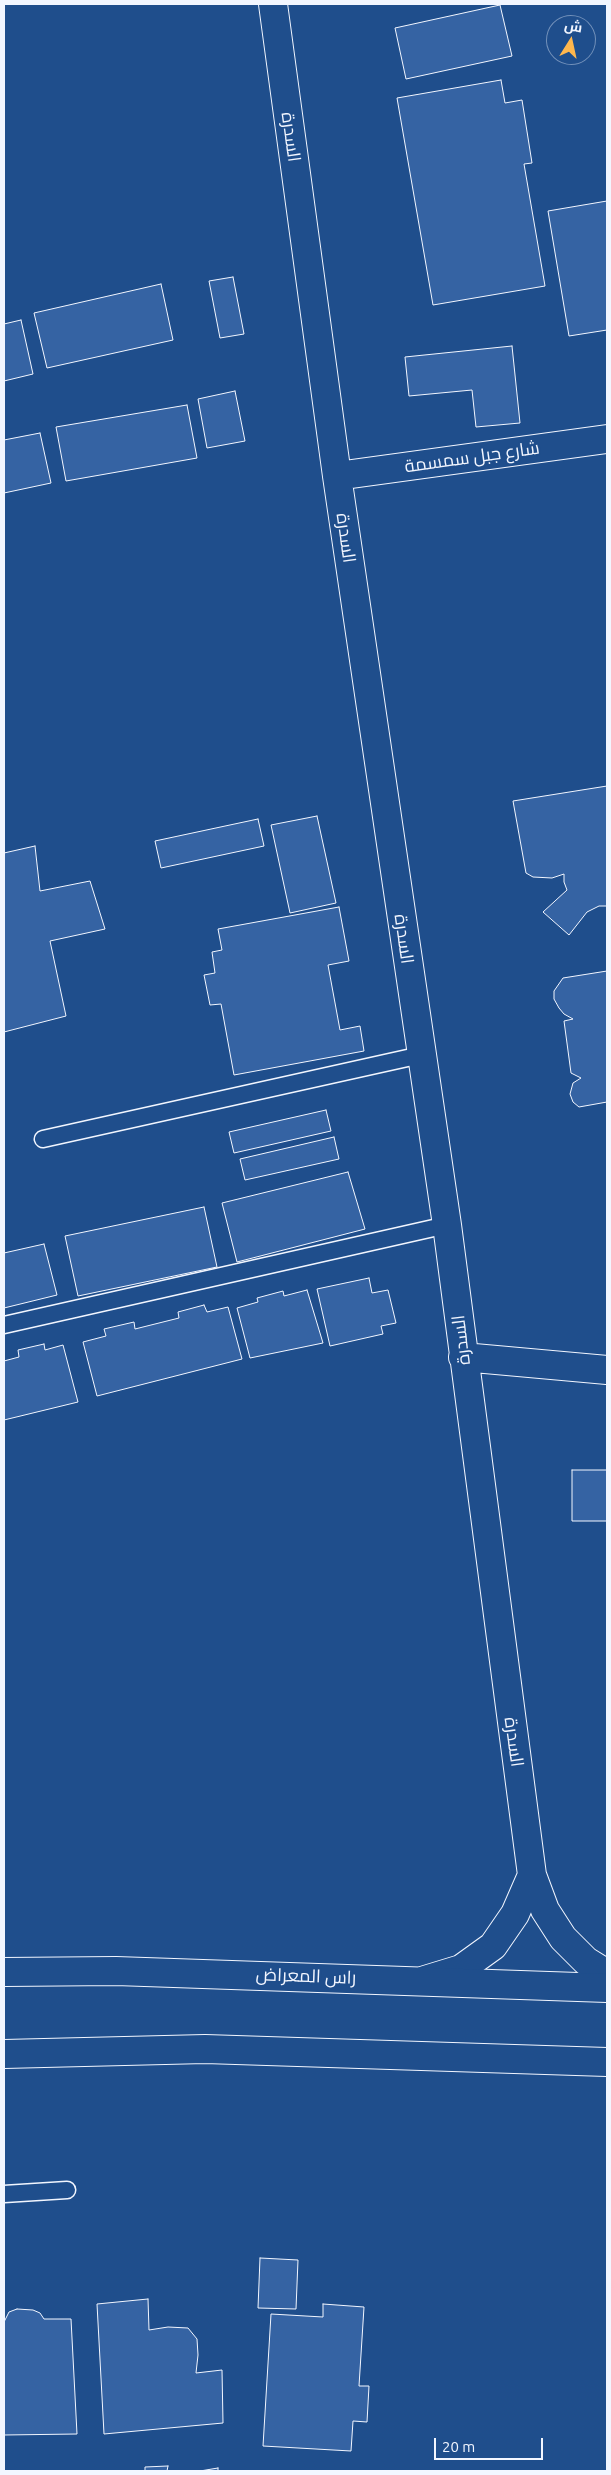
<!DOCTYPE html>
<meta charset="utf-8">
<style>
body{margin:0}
#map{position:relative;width:611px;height:2475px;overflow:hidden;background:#1f4e8c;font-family:Ubuntu,Cairo,sans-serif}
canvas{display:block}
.frame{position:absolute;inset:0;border:5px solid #f2f6ff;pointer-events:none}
.north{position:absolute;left:546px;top:15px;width:50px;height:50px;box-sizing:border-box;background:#1f4e8c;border:1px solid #7391ba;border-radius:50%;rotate:10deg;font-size:14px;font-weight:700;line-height:20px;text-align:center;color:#f2f6ff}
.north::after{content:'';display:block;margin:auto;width:18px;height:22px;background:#ffb74d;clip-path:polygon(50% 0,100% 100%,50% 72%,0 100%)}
.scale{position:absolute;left:434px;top:2438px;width:109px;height:22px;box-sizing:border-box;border:2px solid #f2f6ff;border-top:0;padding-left:6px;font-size:15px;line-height:18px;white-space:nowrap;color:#f2f6ff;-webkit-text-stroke:4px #1f4e8c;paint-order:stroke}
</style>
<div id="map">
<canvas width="611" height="2475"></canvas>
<div class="frame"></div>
<div class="north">ش</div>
<div class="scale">20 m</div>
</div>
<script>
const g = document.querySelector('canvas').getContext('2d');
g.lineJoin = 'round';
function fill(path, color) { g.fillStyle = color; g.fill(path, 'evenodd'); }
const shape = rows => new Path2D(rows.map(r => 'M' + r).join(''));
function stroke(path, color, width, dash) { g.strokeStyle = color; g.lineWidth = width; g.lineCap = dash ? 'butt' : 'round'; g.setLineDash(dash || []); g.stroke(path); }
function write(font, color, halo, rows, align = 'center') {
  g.font = font + ' Ubuntu,Cairo,sans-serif'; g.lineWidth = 4; g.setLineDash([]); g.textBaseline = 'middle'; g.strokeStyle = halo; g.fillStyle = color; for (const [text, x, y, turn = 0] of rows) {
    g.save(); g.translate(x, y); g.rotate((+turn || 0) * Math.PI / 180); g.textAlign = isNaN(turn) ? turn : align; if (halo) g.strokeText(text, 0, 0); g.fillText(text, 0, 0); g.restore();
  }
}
const building = shape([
 [500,5,512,56,406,79,395,28,500,5],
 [501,80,505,103,522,100,532,163,524,164,545,286,433,305,397,98,501,80],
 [607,201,607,330,569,336,548,211,607,201],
 [233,277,244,334,220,338,209,281,233,277],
 [161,284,173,340,47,368,34,313,161,284],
 [21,320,33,374,4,381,4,324,21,320],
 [512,346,520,423,476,427,472,390,409,396,405,357,512,346],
 [235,391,245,441,207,448,198,399,235,391],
 [187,405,197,458,66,481,56,427,187,405],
 [40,433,51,483,4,493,4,440,40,433],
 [607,786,607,906,599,906,587,912,569,935,543,912,567,890,564,882,564,874,552,878,533,877,526,873,513,801,607,786],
 [317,816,336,903,290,913,271,825,317,816],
 [258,819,264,846,161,868,155,841,258,819],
 [35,846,40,891,90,881,105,929,50,941,66,1016,4,1032,4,853,35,846],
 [339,907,349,961,328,965,340,1030,360,1026,364,1051,234,1075,221,1004,210,1005,204,975,215,973,212,952,222,950,218,929,339,907],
 [607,971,607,1102,579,1107,573,1102,570,1094,573,1083,581,1078,571,1073,564,1021,573,1019,564,1014,559,1008,554,999,554,991,563,978,607,971],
 [326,1110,331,1131,234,1153,229,1132,326,1110],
 [334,1137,339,1159,245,1180,240,1159,334,1137],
 [348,1172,365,1229,237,1262,222,1203,348,1172],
 [204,1207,217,1267,78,1296,65,1236,204,1207],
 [44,1244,57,1295,4,1308,4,1253,44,1244],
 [369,1278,372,1293,388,1290,396,1323,381,1326,383,1334,330,1346,317,1289,369,1278],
 [307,1290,323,1343,250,1358,237,1308,258,1302,257,1298,283,1291,284,1296,307,1290],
 [204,1305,207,1312,228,1307,242,1359,97,1396,83,1342,106,1336,104,1329,134,1322,135,1329,179,1318,178,1312,204,1305],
 [44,1344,45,1350,63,1345,78,1402,4,1420,4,1361,19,1357,18,1350,44,1344],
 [572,1470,607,1470,607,1521,572,1521,572,1470],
 [260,2258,298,2260,296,2309,258,2308,260,2258],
 [148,2299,149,2330,168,2327,188,2328,197,2339,198,2355,196,2373,222,2370,223,2423,104,2434,97,2304,148,2299],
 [323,2304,364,2307,359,2386,369,2386,367,2422,353,2421,351,2451,263,2446,271,2314,323,2317,323,2304],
 [17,2309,33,2310,40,2313,44,2319,71,2319,77,2434,4,2435,4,2322,9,2312,17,2309],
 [168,2466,167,2471,145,2471,145,2467,168,2466],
 [218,2468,218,2471,200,2471,218,2468]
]);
fill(building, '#3563a3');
stroke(building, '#f2f6ff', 1);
const service = shape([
 [43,1139,421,1055],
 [4,1325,447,1225],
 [4,2194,67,2190]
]);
const minor = shape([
 [273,4,337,476,447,1225,532,1875,545,1910,563,1938,586,1961,607,1974],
 [337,476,607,439],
 [463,1357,607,1370],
 [425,1980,461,1969,493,1946,515,1914,532,1875]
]);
const tertiary = shape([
 [4,1972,116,1971,607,1988],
 [4,2054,205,2049,607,2062]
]);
stroke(service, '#f2f6ff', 19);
stroke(minor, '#f2f6ff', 30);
stroke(tertiary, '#f2f6ff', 30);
stroke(service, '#1f4e8c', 16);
stroke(minor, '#1f4e8c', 28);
stroke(tertiary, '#1f4e8c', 28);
write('18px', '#f2f6ff', '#1f4e8c', [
 ["السدرة",291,137,82],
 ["شارع جبل سمسمة",472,457,-8],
 ["السدرة",346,538,82],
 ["السدرة",404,939,82],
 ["السدرة",461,1340,-97],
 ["السدرة",514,1742,82],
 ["راس المعراض",306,1976,2]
]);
</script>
